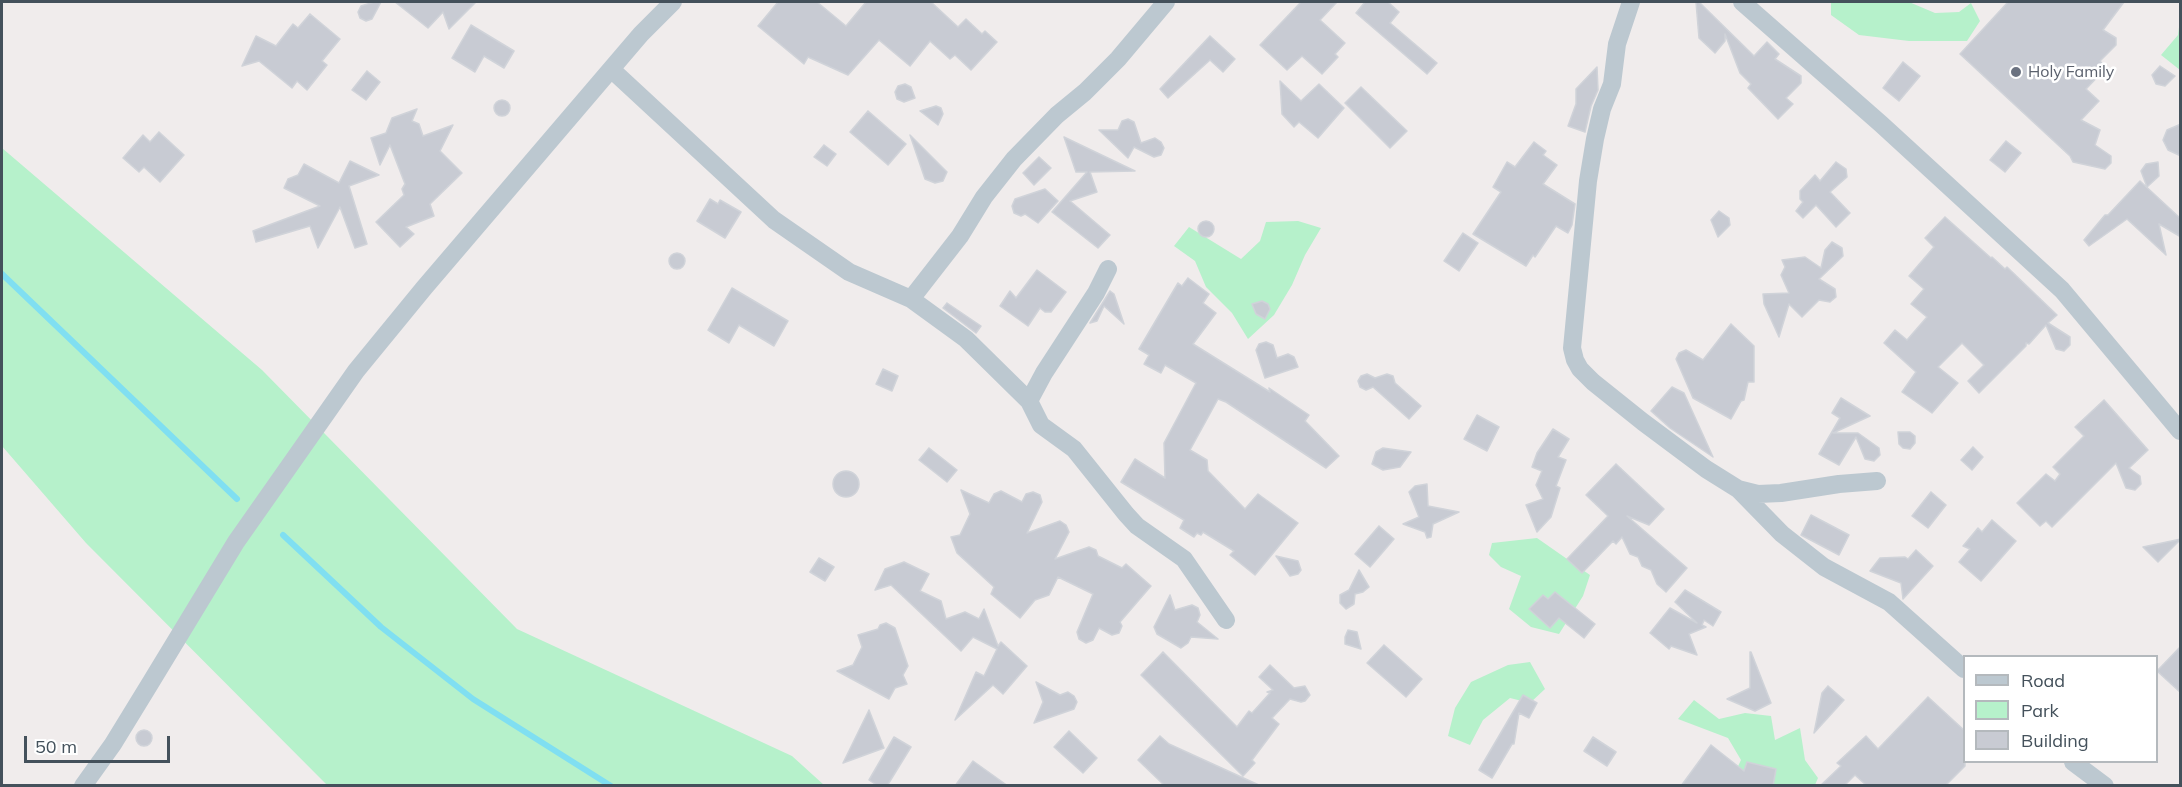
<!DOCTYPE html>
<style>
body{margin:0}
#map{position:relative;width:2182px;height:787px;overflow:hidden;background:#f0ecec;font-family:Mulish,sans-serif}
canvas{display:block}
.frame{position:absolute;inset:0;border:3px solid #44515b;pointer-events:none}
.legend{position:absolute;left:1963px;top:655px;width:195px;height:108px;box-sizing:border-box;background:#fff;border:2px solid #b4b9bd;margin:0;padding:8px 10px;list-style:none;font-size:18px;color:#44515b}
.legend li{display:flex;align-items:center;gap:12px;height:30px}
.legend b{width:30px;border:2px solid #b4b9bd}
.scale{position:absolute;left:24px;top:736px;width:146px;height:27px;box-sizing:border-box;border:3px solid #44515b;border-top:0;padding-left:8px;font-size:18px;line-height:21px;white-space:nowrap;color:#44515b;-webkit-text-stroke:4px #fff;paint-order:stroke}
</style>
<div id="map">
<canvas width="2182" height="787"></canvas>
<div class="frame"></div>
<ul class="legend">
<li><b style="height:8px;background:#bcc8d0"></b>Road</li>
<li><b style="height:16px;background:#b6f1cb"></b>Park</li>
<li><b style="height:16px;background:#c8cbd3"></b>Building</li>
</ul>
<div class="scale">50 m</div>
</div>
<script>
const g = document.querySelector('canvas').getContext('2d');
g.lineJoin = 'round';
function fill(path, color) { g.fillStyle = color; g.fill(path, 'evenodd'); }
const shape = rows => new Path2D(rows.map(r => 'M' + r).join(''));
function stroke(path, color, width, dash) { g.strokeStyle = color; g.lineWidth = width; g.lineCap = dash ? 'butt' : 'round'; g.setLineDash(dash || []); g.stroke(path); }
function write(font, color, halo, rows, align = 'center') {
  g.font = font + ' Mulish,sans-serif'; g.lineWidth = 5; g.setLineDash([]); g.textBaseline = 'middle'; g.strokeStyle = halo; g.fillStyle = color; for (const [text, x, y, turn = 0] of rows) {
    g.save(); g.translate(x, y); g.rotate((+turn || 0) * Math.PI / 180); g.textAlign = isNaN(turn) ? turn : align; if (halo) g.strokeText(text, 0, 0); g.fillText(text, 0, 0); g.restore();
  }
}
fill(shape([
 [1831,2,1909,2,1935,13,1959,12,1971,3,1980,21,1967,41,1909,41,1859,35,1831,15],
 [2180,19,2180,70,2161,55,2178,35],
 [2,148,262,370,517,629,792,756,824,785,327,785,86,543,2,446],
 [1298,221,1321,228,1305,255,1292,285,1274,315,1248,339,1232,313,1206,287,1195,261,1174,246,1189,227,1241,259,1260,241,1266,222],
 [1537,538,1590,575,1583,596,1559,634,1531,627,1509,609,1521,576,1501,567,1489,555,1492,543],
 [1530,662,1545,689,1530,703,1510,698,1483,720,1470,745,1448,736,1455,708,1471,682,1508,665],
 [1694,700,1719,719,1745,713,1771,716,1775,740,1800,728,1805,760,1818,778,1815,785,1729,785,1741,760,1728,738,1678,719]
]), '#b6f1cb');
stroke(shape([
 [2,274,237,499],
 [283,535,381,627,473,699,611,786]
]), '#80dff1', 6);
const building = shape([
 [374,2,381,2,372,19,366,21,360,18,358,12,361,6,374,2],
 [395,2,476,2,449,29,443,12,428,28,395,2],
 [778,2,817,2,846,26,866,2,931,2,958,27,966,19,982,34,985,31,997,42,971,70,955,55,950,59,930,41,910,66,879,40,848,75,808,57,804,64,758,26,778,2],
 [1301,2,1337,2,1320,20,1345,43,1335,54,1338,57,1322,74,1302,56,1287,70,1260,45,1301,2],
 [1365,2,1388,2,1399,12,1390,23,1437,63,1427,74,1356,13,1365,2],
 [1696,2,1699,2,1754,56,1767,42,1779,54,1775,59,1801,76,1801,83,1786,98,1793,104,1778,119,1748,88,1751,84,1740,73,1725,34,1725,41,1715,53,1699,38,1696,2],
 [2008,2,2124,2,2103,30,2116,38,2116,45,2100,61,2106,68,2086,89,2099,101,2081,120,2100,130,2095,145,2111,156,2111,163,2105,169,2073,162,2070,156,1960,54,2008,2],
 [310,14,340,39,322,61,327,65,307,90,297,81,292,88,259,61,242,66,256,36,276,46,293,24,298,28,310,14],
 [471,25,514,51,504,68,484,56,475,72,452,58,471,25],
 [1210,36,1235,59,1223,72,1210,60,1168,98,1160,89,1210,36],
 [1903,62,1920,76,1899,101,1883,88,1903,62],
 [2160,66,2175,76,2165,86,2156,84,2152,75,2160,66],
 [1597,67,1598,90,1591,106,1585,132,1568,126,1576,104,1576,89,1597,67],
 [367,71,380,82,366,100,352,90,367,71],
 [1280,81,1301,101,1319,84,1344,108,1318,138,1299,122,1294,127,1282,114,1280,81],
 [905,84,911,87,915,98,904,102,897,99,895,92,898,86,905,84],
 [1361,87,1407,131,1390,148,1345,103,1361,87],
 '494 108a8 8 0 1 1 16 0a8 8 0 1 1-16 0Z',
 [936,106,941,108,943,114,938,125,920,111,936,106],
 [417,109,412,121,419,124,423,136,453,125,440,151,462,173,430,204,434,216,406,227,414,234,400,247,376,222,404,195,402,189,405,184,390,145,380,165,371,138,386,133,392,118,417,109],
 [868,111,906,144,888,165,850,132,868,111],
 [1128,119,1134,122,1141,143,1155,138,1161,142,1164,148,1161,155,1154,157,1134,147,1128,158,1099,130,1118,130,1122,121,1128,119],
 [2181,124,2181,156,2168,150,2163,140,2167,130,2181,124],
 [159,132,184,155,160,182,144,167,139,172,123,158,143,135,150,142,159,132],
 [910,135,947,172,943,181,935,183,925,179,910,135],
 [1064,137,1135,171,1090,172,1097,192,1070,201,1110,235,1098,248,1052,212,1087,172,1076,172,1064,137],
 [2006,141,2021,153,2005,172,1990,160,2006,141],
 [1534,142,1546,151,1543,155,1557,165,1543,184,1575,204,1572,225,1568,233,1556,226,1535,257,1533,255,1526,266,1473,234,1501,192,1493,187,1507,162,1515,167,1534,142],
 [824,145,836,154,827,166,814,157,824,145],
 [1039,157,1051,168,1034,185,1023,173,1039,157],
 [350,161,379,175,349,186,367,244,355,248,340,207,318,248,310,226,256,242,253,231,320,206,284,188,288,179,298,175,304,164,339,183,350,161],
 [1836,162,1846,169,1847,177,1830,192,1850,213,1836,227,1816,205,1803,218,1796,211,1803,202,1800,199,1800,191,1815,175,1820,181,1836,162],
 [2158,162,2159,176,2147,187,2141,171,2146,164,2158,162],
 [2140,181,2181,219,2181,237,2159,224,2166,255,2127,219,2089,246,2084,240,2105,215,2108,215,2140,181],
 [1045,189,1058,201,1038,223,1025,214,1021,216,1014,213,1012,206,1015,199,1045,189],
 [710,199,718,204,720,200,741,212,725,238,697,221,710,199],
 [1719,211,1729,218,1730,225,1718,237,1711,220,1719,211],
 [1945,217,1991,258,1992,257,2005,269,2007,267,2057,315,2048,323,2070,337,2070,345,2064,351,2056,349,2046,325,2029,344,2026,343,2026,346,1979,393,1968,381,1984,365,1962,343,1938,367,1958,383,1932,413,1902,392,1916,372,1884,343,1895,330,1907,340,1927,317,1911,304,1924,289,1909,276,1934,247,1925,238,1945,217],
 '1198 229a8 8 0 1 1 16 0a8 8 0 1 1-16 0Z',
 [1463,233,1478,243,1459,271,1444,261,1463,233],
 [1832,242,1842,248,1843,256,1819,279,1835,289,1836,297,1830,302,1819,300,1802,317,1789,304,1779,337,1764,304,1763,294,1789,293,1781,275,1785,267,1782,260,1805,257,1821,268,1825,250,1832,242],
 '669 261a8 8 0 1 1 16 0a8 8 0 1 1-16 0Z',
 [1037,270,1066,292,1051,312,1045,312,1040,308,1028,326,1000,306,1010,291,1016,298,1037,270],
 [1188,278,1209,294,1203,303,1216,313,1193,344,1270,392,1269,388,1309,415,1305,421,1339,456,1326,468,1226,402,1218,399,1190,450,1207,460,1208,471,1245,509,1258,494,1298,523,1255,575,1230,555,1234,551,1203,532,1201,535,1197,533,1194,537,1180,528,1184,520,1121,482,1135,459,1165,478,1164,443,1196,383,1165,365,1161,373,1144,364,1149,355,1139,349,1178,283,1182,286,1188,278],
 [732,288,788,321,774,346,739,325,729,343,708,330,732,288],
 [1110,291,1114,294,1124,324,1104,306,1097,321,1090,323,1110,291],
 [1262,301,1268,304,1270,309,1265,319,1256,314,1252,304,1262,301],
 [947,303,981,326,976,333,943,308,947,303],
 [1731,324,1754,346,1754,382,1748,382,1744,400,1741,401,1731,419,1693,398,1676,359,1679,353,1686,350,1703,360,1731,324],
 [1266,342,1273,345,1277,358,1288,354,1294,357,1298,367,1265,378,1256,350,1259,344,1266,342],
 [883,369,898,376,892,391,876,384,883,369],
 [1367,374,1375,378,1387,374,1393,376,1395,383,1421,406,1409,419,1373,387,1366,390,1360,387,1358,381,1361,376,1367,374],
 [1672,387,1684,393,1713,457,1670,428,1651,411,1672,387],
 [1841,398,1870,416,1833,433,1858,433,1879,448,1880,455,1874,461,1865,459,1856,437,1839,465,1819,454,1840,418,1832,413,1841,398],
 [2104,400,2148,450,2129,468,2140,476,2141,484,2135,490,2126,488,2116,463,2052,527,2046,521,2040,526,2017,503,2046,474,2055,481,2060,474,2053,467,2084,436,2075,427,2104,400],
 [1477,415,1499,427,1487,451,1464,439,1477,415],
 [1553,429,1569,439,1558,457,1566,460,1556,486,1560,488,1551,517,1537,532,1526,505,1543,499,1536,485,1542,471,1532,467,1537,453,1553,429],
 [1898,432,1910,432,1915,436,1915,443,1910,449,1903,448,1899,444,1898,432],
 [1973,447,1983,457,1972,470,1961,460,1973,447],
 [929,448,957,470,947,482,919,460,929,448],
 [1383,448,1411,452,1400,467,1383,470,1372,464,1376,452,1383,448],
 [1616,464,1664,509,1649,525,1627,516,1687,568,1666,592,1657,584,1651,570,1642,566,1638,557,1630,554,1622,537,1616,544,1613,541,1582,573,1567,559,1608,516,1586,495,1616,464],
 '833 484a13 13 0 1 1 26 0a13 13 0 1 1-26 0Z',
 [1427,484,1428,506,1459,512,1433,524,1431,537,1427,538,1425,532,1403,524,1419,517,1409,492,1415,486,1427,484],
 [961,490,989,503,994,494,1001,491,1022,502,1026,494,1033,492,1040,495,1042,502,1027,533,1060,521,1066,525,1069,532,1055,559,1089,547,1096,550,1098,556,1122,568,1126,564,1151,586,1120,622,1122,626,1119,633,1112,635,1099,628,1093,640,1086,643,1079,639,1077,632,1093,594,1058,577,1049,595,1035,600,1020,618,991,594,994,587,957,553,951,537,960,535,970,514,961,490],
 [1931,492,1946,505,1928,528,1912,516,1931,492],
 [1811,515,1849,535,1839,555,1801,535,1811,515],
 [1992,520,2016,541,1981,581,1959,562,1970,549,1963,546,1978,528,1982,532,1992,520],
 [1379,526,1394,539,1370,567,1355,554,1379,526],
 [2181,539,2158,562,2143,547,2181,539],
 [1916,550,1933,566,1903,599,1901,583,1870,571,1880,558,1905,557,1908,559,1916,550],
 [1276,556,1298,561,1301,570,1298,574,1290,576,1276,556],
 [819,558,834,567,825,581,810,572,819,558],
 [904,562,929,574,920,591,941,601,946,619,965,612,979,619,984,609,998,646,1001,642,1027,666,1003,694,993,685,955,720,976,672,984,676,997,649,973,637,961,651,891,585,875,590,885,569,904,562],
 [1359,570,1369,587,1363,592,1355,594,1354,604,1346,609,1340,603,1340,595,1349,590,1359,570],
 [1685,590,1721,612,1713,626,1704,620,1702,625,1706,627,1689,634,1697,655,1671,646,1669,649,1650,633,1670,608,1697,623,1675,602,1685,590],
 [1555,592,1595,624,1584,638,1559,618,1550,628,1529,609,1543,595,1548,599,1555,592],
 [1170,595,1175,610,1192,605,1198,608,1200,615,1197,622,1218,639,1191,637,1188,643,1181,648,1157,634,1154,627,1170,595],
 [886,623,895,628,908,666,903,675,907,684,895,688,889,699,837,671,853,665,862,647,858,635,878,629,880,625,886,623],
 [1348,630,1357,632,1361,649,1345,644,1345,637,1348,630],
 [1384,645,1422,679,1406,697,1367,663,1384,645],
 [2181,646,2181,693,2157,671,2181,646],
 [1163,652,1237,727,1249,711,1252,713,1270,693,1267,692,1273,690,1259,677,1270,665,1294,688,1305,686,1310,695,1305,701,1301,702,1290,699,1272,718,1279,724,1252,760,1255,763,1243,776,1141,675,1163,652],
 [1750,652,1751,652,1771,703,1755,711,1727,699,1750,688,1750,652],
 [1036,682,1060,695,1068,692,1074,696,1077,702,1074,709,1034,723,1043,702,1036,682],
 [1828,686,1844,700,1814,733,1822,693,1828,686],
 [1523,695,1537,703,1529,718,1519,713,1514,744,1512,744,1492,778,1479,770,1523,695],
 [1928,697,1965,731,1965,766,1945,786,1867,786,1855,775,1844,786,1820,786,1841,766,1837,763,1866,736,1878,749,1928,697],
 [869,710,884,748,843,763,869,710],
 '136 738a8 8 0 1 1 16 0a8 8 0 1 1-16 0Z',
 [1069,731,1097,758,1083,773,1054,747,1069,731],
 [1160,736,1169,744,1261,786,1165,786,1138,760,1160,736],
 [894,737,911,747,887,786,878,786,869,780,894,737],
 [1593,737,1616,752,1607,766,1584,751,1593,737],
 [1711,745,1744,771,1747,762,1776,769,1773,786,1681,786,1711,745],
 [973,761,1008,786,955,786,973,761]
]);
fill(building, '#c8cbd3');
stroke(building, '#d0d3d9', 1.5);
stroke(shape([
 [1631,2,1617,44,1612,84,1602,109,1595,139,1588,181,1572,348,1575,360,1580,369,1593,382,1643,422,1706,469,1738,489,1758,494,1781,493,1839,484,1877,481],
 [1742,2,1881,124,2062,290,2180,431],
 [611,69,774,220,849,272,911,299,966,339,1029,401,1041,425,1074,449,1126,514,1137,526,1184,559,1226,620],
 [911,299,960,236,984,197,1014,159,1057,115,1085,92,1118,59,1166,2],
 [1029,401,1044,373,1096,293,1108,269],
 [1738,489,1782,534,1824,567,1889,602,1964,669],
 [2073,762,2105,786],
 [83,786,113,744,151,682,236,542,356,371,424,288,641,34,673,2]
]), '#bcc8d0', 18);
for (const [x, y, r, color] of [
 [2016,72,6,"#6b7280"]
]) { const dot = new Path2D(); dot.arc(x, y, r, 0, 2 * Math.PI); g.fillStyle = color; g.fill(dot); stroke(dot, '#fff', 2); }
write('16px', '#5b616d', '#fff', [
 ["Holy Family",2028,72]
], 'left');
</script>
